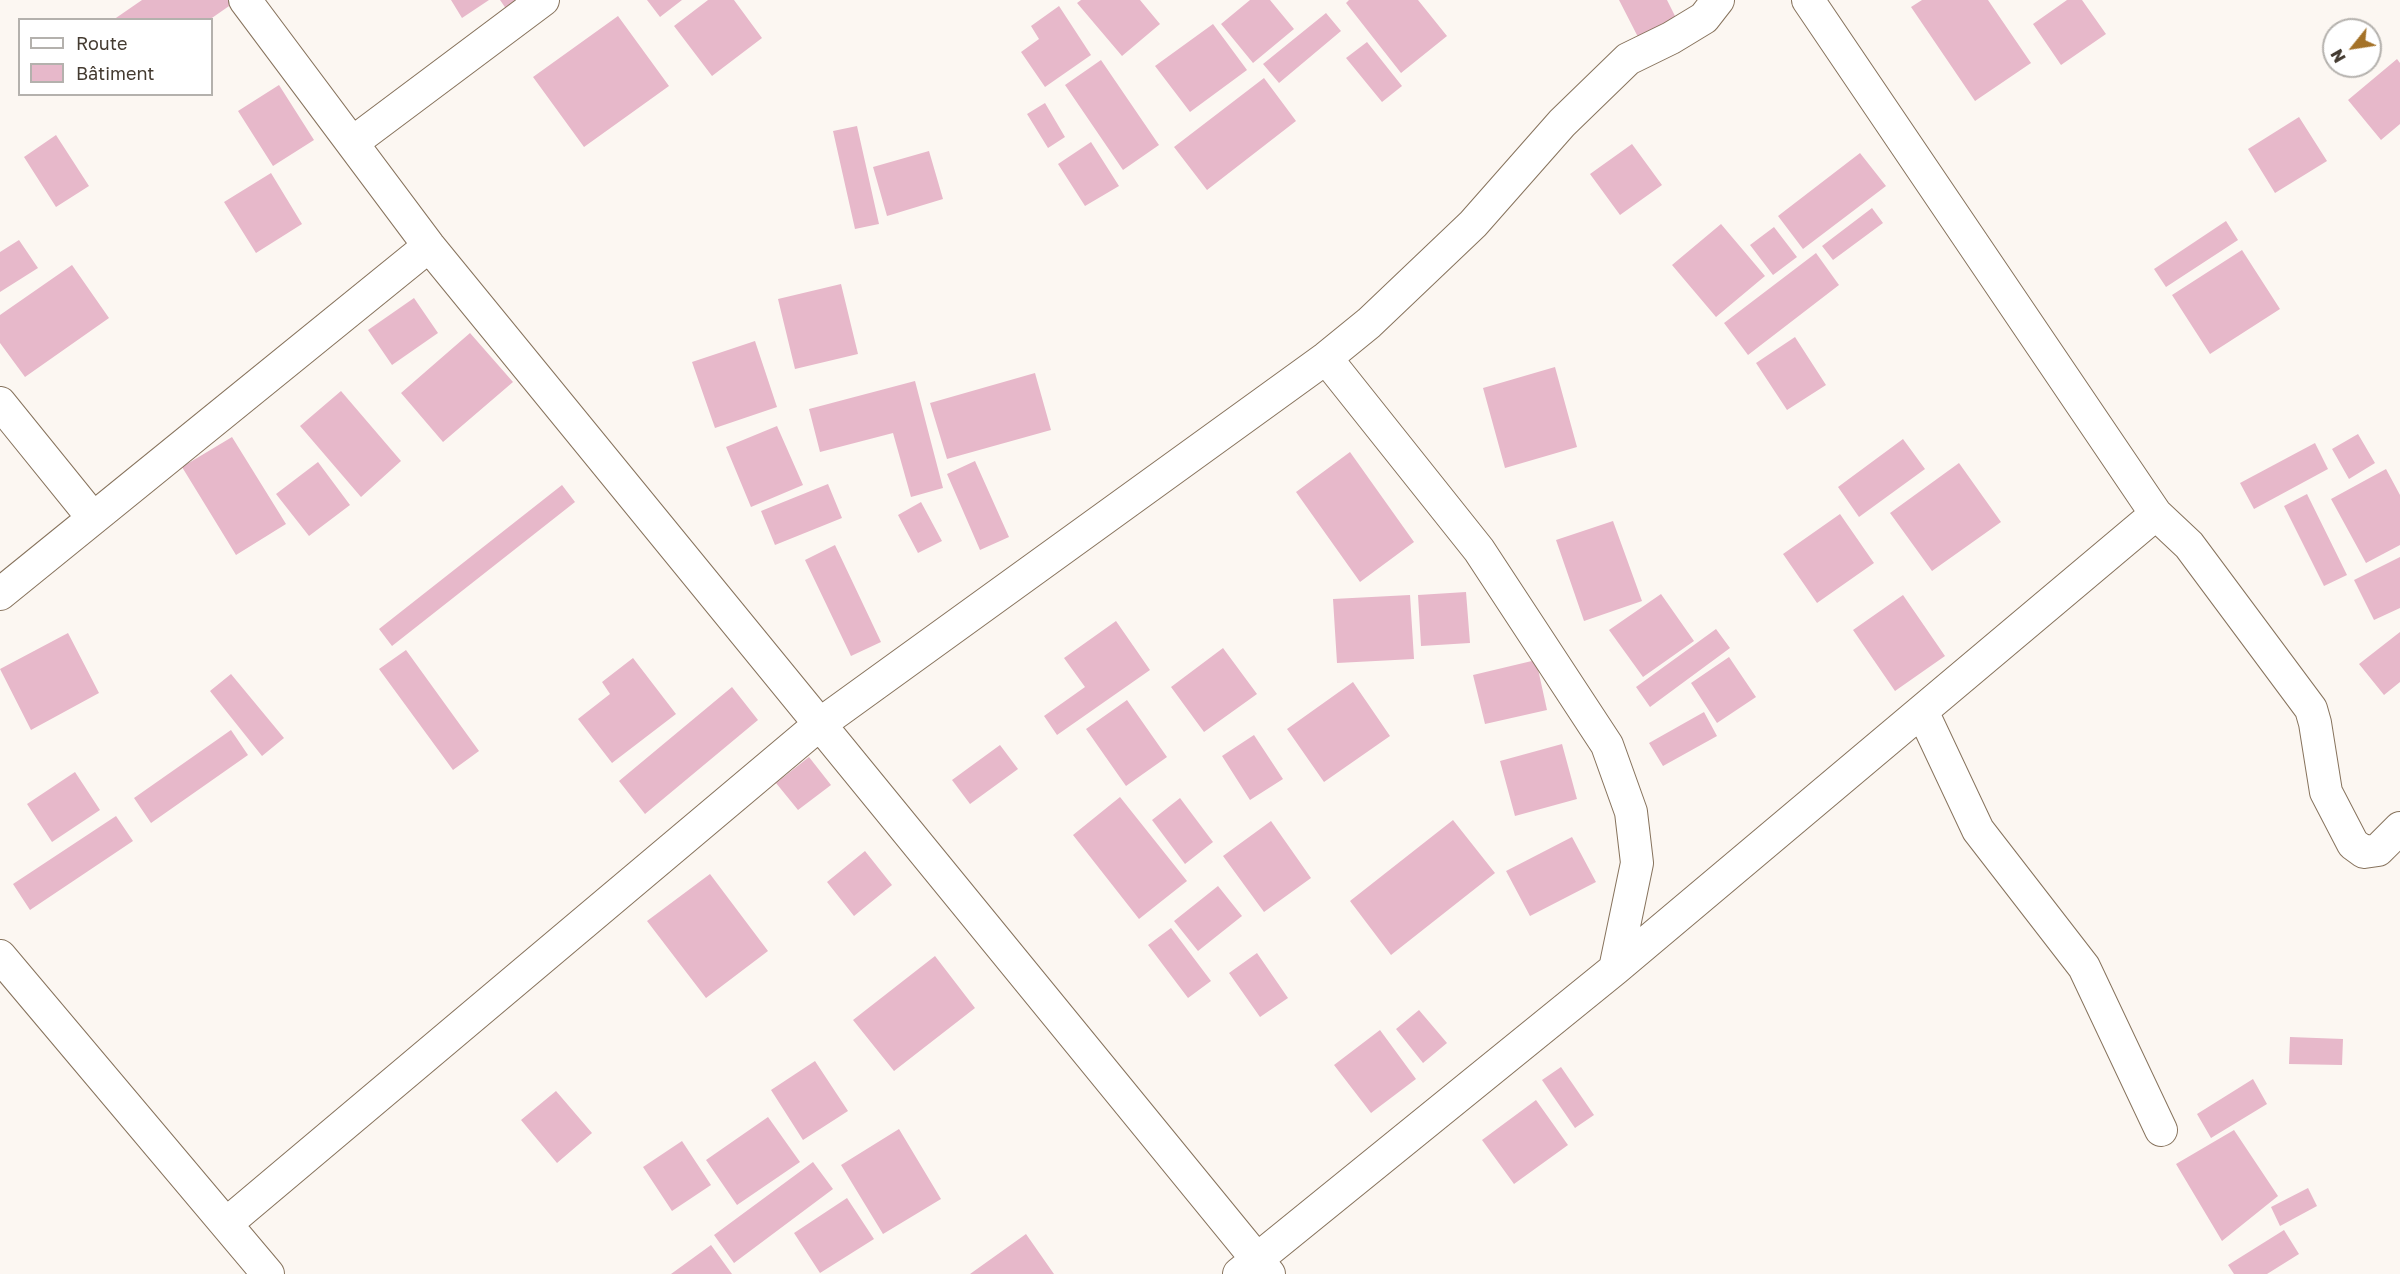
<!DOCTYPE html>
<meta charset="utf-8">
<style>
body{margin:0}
#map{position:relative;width:2400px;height:1274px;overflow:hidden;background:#fcf7f2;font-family:"Golos Text",sans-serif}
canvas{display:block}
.legend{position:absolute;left:18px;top:18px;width:195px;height:78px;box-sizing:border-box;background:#fff;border:2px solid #b4b1ad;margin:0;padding:8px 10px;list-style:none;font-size:18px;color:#443b31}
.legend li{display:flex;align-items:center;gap:12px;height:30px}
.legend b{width:30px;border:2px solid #b4b1ad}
.north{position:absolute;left:2322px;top:18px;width:60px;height:60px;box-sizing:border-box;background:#fff;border:2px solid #b4b1ad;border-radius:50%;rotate:240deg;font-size:16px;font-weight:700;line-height:24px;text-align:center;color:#443b31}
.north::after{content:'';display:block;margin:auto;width:21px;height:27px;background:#a47228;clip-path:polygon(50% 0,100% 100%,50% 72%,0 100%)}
</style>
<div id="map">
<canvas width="2400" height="1274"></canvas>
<ul class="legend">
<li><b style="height:8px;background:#fff"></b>Route</li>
<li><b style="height:16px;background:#e7b8ca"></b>Bâtiment</li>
</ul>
<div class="north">N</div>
</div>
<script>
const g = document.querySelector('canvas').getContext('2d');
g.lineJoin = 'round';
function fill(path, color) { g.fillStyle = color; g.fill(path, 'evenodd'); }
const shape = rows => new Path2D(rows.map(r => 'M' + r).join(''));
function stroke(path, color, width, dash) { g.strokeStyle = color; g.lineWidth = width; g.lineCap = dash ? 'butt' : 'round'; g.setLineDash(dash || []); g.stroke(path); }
fill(shape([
 [142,0,229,0,232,4,209,20,113,20],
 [451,0,489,0,462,18],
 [500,0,525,0,509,13],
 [647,0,682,0,660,17],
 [708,0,734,0,762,38,712,76,674,26],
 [1081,0,1140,0,1160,24,1122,56,1077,3],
 [1250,0,1270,0,1294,29,1253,63,1221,24],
 [1349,0,1418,0,1447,36,1401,73,1346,3],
 [1619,0,1667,0,1676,18,1638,37],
 [1922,0,1988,0,2031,63,1975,101,1911,7],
 [2067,0,2082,0,2106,34,2061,65,2033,24],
 [1059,6,1091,55,1045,87,1021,52,1039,39,1031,26],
 [1326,13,1341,31,1279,83,1263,64],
 [618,16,669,86,584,147,533,77],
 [1213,24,1247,70,1190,112,1155,66],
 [1367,42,1402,86,1382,102,1346,58],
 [2397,59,2400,63,2400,124,2381,140,2348,100],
 [1101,60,1159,145,1123,170,1065,85],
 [1264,78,1296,121,1207,190,1174,147],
 [279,85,314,140,273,166,238,111],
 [1045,103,1065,137,1048,148,1027,114],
 [2299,117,2327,161,2275,193,2248,149],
 [857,126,879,224,855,229,833,131],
 [56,135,89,186,56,207,24,157],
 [1091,142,1119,186,1085,206,1058,164],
 [1632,144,1662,185,1620,215,1590,174],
 [929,151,943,199,887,216,873,167],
 [1860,153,1886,186,1803,249,1778,216],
 [271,173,302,224,256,253,224,202],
 [1872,208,1883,223,1833,260,1822,246],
 [2226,221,2238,240,2166,287,2154,269],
 [1721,224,1765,276,1716,317,1672,265],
 [1774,227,1797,257,1773,275,1750,245],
 [19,240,38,268,0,292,0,252],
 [2242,250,2280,309,2210,354,2172,295],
 [1816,253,1839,285,1748,355,1724,323],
 [72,265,109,318,25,377,0,343,0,315],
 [841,284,858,354,795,369,778,299],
 [414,298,438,333,392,365,368,330],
 [470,333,513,382,443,442,401,393],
 [1795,337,1826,385,1787,410,1756,363],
 [755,341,777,407,715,428,692,362],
 [1555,367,1577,447,1505,468,1483,388],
 [1035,373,1051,430,947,459,930,403],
 [915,381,943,488,911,497,893,433,820,452,809,409],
 [341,391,401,461,361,497,300,426],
 [777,426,803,485,751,507,726,447],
 [2358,434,2375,463,2349,479,2332,449],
 [232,437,286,524,236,555,182,467],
 [1903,439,1925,469,1859,517,1838,487],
 [2315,443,2328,469,2254,509,2240,483],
 [1350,452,1414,542,1360,582,1296,492],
 [975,461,1009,537,980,550,947,474],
 [318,462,350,505,309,536,276,494],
 [1959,463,2001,522,1932,571,1890,513],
 [2386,469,2400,495,2400,545,2366,563,2331,499],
 [828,484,842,518,775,545,761,511],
 [562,485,575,502,392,646,379,629],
 [2307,494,2347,575,2324,586,2284,506],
 [921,502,942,541,918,553,898,515],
 [1840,514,1874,563,1817,603,1783,554],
 [1613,521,1642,601,1584,621,1556,540],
 [835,545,881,642,851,656,805,560],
 [2400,557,2400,608,2374,620,2354,580],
 [1466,592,1470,643,1421,646,1418,595],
 [1661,594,1694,641,1643,677,1609,630],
 [1410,595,1414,659,1337,663,1333,599],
 [1903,595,1945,656,1895,691,1853,630],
 [1116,621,1150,670,1057,735,1044,716,1085,687,1064,658],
 [1716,629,1730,648,1650,707,1636,687],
 [2400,632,2400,682,2384,695,2359,664],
 [68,633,99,693,31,730,0,669],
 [1223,648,1257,694,1204,732,1171,687],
 [406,650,479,751,453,770,379,669],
 [1729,657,1756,697,1717,723,1691,683],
 [633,658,676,714,612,763,578,719,610,694,602,682],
 [1536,660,1547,710,1485,724,1473,675],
 [231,674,284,738,262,756,210,691],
 [1353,682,1390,736,1324,782,1287,729],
 [732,687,758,720,645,814,619,781],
 [1127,700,1167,757,1126,786,1086,729],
 [1704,712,1717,736,1663,766,1649,743],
 [231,730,248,755,151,823,134,798],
 [1254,735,1283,779,1250,800,1222,756],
 [1562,744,1577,799,1515,816,1500,761],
 [1000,745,1018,769,970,804,952,780],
 [809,757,831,785,798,810,776,783],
 [75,772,100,810,52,842,27,804],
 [1120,797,1187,881,1139,919,1073,835],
 [1180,798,1213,842,1185,864,1152,820],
 [116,816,133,841,30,910,13,884],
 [1453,820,1495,873,1391,955,1350,901],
 [1271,821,1311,878,1264,912,1223,856],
 [1572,837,1596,882,1530,916,1506,871],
 [865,851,892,885,854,916,827,882],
 [710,874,768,951,706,998,647,921],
 [1218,886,1242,916,1198,951,1174,921],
 [1171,928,1211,981,1188,998,1148,945],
 [1257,953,1288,998,1260,1017,1229,973],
 [935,956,975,1008,894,1071,853,1020],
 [1419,1010,1447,1043,1423,1063,1396,1029],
 [1380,1030,1416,1079,1371,1113,1334,1065],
 [2290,1037,2343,1039,2342,1065,2289,1064],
 [815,1061,848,1111,803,1140,771,1090],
 [1561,1067,1594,1115,1575,1128,1542,1080],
 [2253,1079,2267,1104,2211,1138,2197,1114],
 [556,1091,592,1133,557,1163,521,1120],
 [1536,1100,1568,1145,1514,1184,1482,1140],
 [768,1117,800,1162,737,1205,706,1160],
 [899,1129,941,1199,883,1234,841,1165],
 [2234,1130,2278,1196,2222,1241,2176,1164],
 [682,1141,711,1185,672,1211,643,1167],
 [813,1162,833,1189,734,1263,714,1235],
 [2308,1188,2317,1206,2280,1226,2271,1207],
 [847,1198,874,1239,820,1273,794,1233],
 [2284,1230,2299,1254,2267,1274,2234,1274,2228,1265],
 [1026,1234,1054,1274,970,1274],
 [711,1245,732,1274,671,1274]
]), '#e7b8ca');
const minor = shape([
 [245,0,429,246,1269,1274],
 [1808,0,2156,514,2189,545,2311,709,2315,723,2326,792,2353,844,2364,852,2378,850,2400,828],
 [352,143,543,0],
 [1326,358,1479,550,1607,745,1631,812,1637,863,1615,969],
 [0,403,93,518],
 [0,594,429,246],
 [1922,711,1978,830,2084,967,2161,1130],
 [0,956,268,1274],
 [226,1224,820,724,1326,358,1369,323,1473,224,1562,123,1628,59,1671,38,1704,18,1718,0],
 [1239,1274,1615,969,2156,514]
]);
stroke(minor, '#87735d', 34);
stroke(minor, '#fff', 32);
</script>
